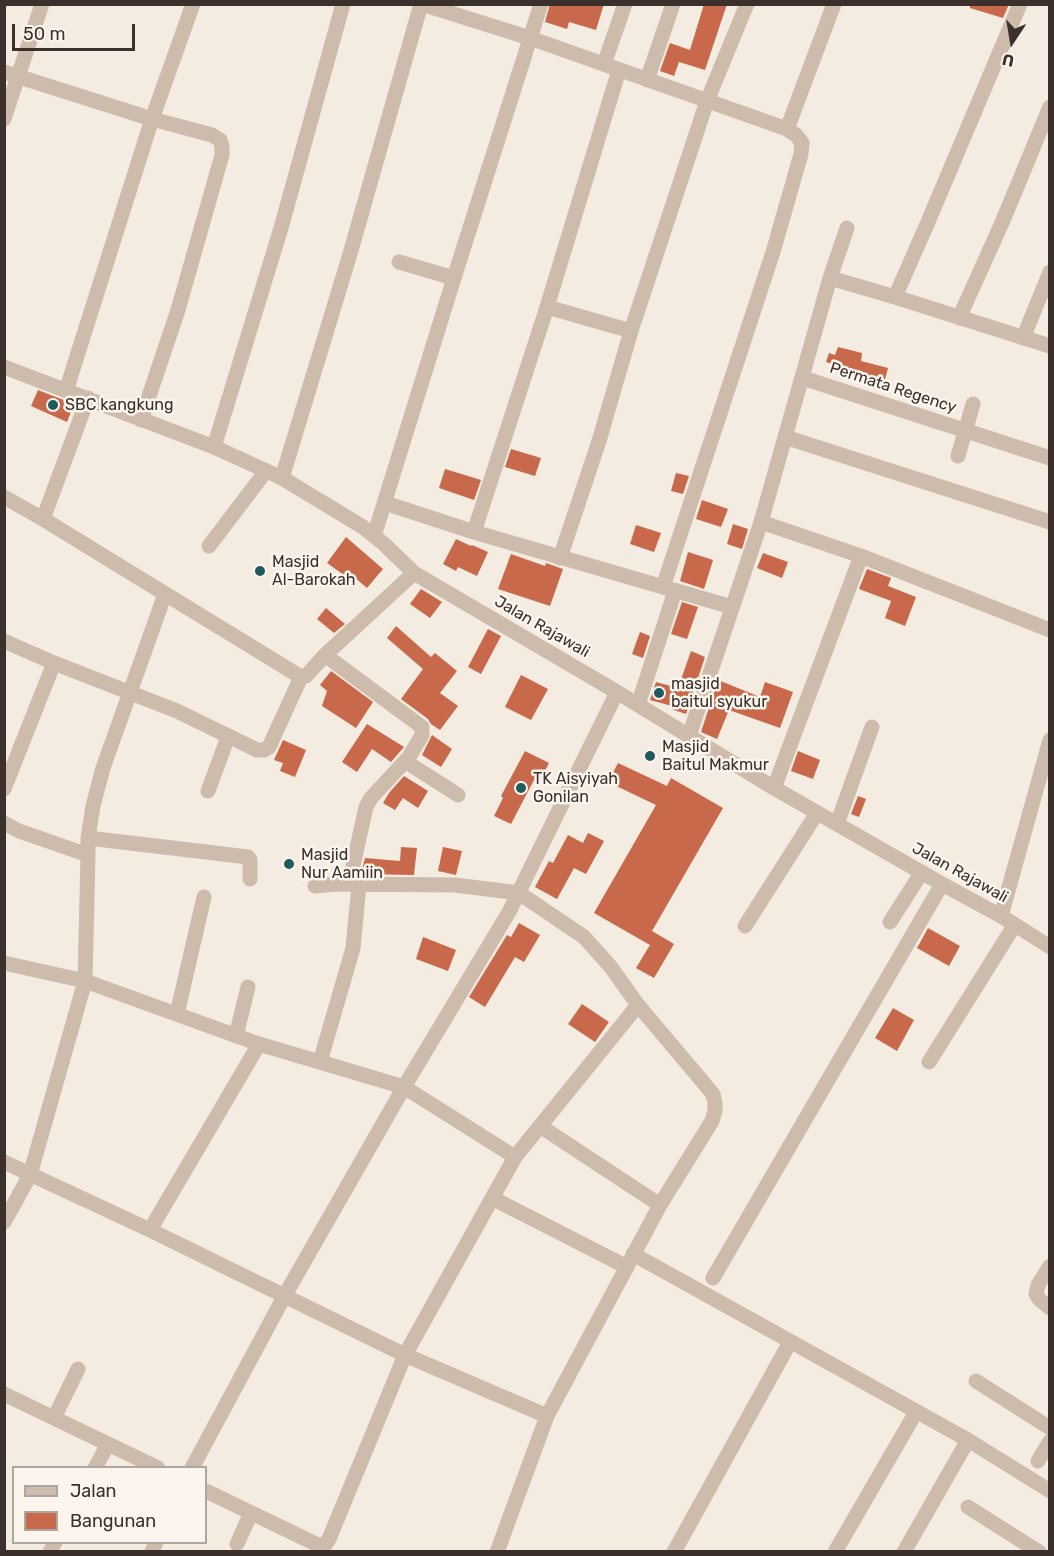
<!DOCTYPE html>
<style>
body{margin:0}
#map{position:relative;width:1054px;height:1556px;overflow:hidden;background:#f4ebe1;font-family:Rubik,sans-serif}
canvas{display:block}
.frame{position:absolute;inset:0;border:6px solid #3b302b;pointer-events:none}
.legend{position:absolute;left:12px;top:1466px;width:195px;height:78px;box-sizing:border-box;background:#fbf5ee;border:2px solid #aea6a0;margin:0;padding:8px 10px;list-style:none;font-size:18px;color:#3b302b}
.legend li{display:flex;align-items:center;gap:12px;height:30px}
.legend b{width:30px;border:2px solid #aea6a0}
.north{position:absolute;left:982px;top:12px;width:60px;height:60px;-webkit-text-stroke:4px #fbf5ee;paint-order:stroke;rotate:192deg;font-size:16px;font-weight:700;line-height:24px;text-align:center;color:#3b302b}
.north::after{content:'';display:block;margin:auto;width:21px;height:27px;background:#3b302b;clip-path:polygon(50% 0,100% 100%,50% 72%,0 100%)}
.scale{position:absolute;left:12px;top:24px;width:123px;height:27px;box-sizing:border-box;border:3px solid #3b302b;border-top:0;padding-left:8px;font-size:18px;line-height:21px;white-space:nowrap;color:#3b302b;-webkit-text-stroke:4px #fbf5ee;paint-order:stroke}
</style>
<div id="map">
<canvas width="1054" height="1556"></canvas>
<div class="frame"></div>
<ul class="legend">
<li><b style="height:8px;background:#cdbbac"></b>Jalan</li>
<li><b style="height:16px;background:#c8694b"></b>Bangunan</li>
</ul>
<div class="north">U</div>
<div class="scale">50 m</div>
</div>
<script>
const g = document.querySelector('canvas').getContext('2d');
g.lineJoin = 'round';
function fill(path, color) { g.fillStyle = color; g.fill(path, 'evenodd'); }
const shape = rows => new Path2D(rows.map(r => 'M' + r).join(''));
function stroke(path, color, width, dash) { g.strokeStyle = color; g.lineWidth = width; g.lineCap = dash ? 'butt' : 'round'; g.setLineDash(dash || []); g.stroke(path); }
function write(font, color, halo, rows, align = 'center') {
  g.font = font + ' Rubik,sans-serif'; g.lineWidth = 5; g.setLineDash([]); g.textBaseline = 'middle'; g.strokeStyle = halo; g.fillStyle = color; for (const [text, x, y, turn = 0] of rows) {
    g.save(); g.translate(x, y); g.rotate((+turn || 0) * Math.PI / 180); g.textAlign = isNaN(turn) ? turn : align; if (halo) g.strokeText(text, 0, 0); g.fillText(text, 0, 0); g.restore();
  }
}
fill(shape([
 [550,4,604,4,596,30,569,22,567,29,545,22],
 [704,4,727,4,705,70,679,62,674,76,660,71,670,43,690,50],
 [970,4,1009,4,1003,18,970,8],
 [838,347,862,353,861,361,888,368,885,380,858,373,826,362,829,353,835,355],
 [38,390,74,404,67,422,31,406],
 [511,449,541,458,535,476,505,467],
 [445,469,481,480,474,500,439,488],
 [676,473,689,476,683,494,671,491],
 [702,500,728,509,721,527,696,519],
 [733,524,748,529,742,549,727,544],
 [636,525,661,533,654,552,630,544],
 [346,537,383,569,367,588,347,571,344,575,327,563],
 [456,539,471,546,472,545,488,552,477,576,458,567,456,571,443,564],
 [688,552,713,560,704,589,680,581],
 [763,553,788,562,782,578,757,568],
 [511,554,545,566,546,563,563,569,550,606,498,589],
 [867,569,891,578,888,586,916,597,905,626,885,618,891,601,859,589],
 [421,589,442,602,430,618,410,604],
 [682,602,698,607,687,639,671,634],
 [326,608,345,624,334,633,317,619],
 [396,626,431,657,435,653,457,671,440,693,458,706,440,730,431,724,428,719,401,699,423,669,387,638],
 [488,629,501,636,481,674,468,667],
 [640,632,650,636,643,658,632,654],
 [691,651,705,657,686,714,671,709,672,706,650,700,656,682,678,688],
 [331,671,373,702,356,728,322,706,327,691,320,685],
 [521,675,548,689,531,720,505,707],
 [718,680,760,697,765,682,793,692,780,728,729,710,717,739,701,732],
 [367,724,404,747,391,762,372,749,357,772,342,762],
 [432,735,452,749,441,767,422,755],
 [283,740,306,750,295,777,280,771,283,763,274,760],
 [525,751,549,763,539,782,534,780,511,824,494,816,503,798,501,796],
 [798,751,820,760,813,779,791,771],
 [618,763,667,786,671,778,723,808,652,931,674,944,654,978,636,968,650,945,594,913,656,805,608,782],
 [404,776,428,791,418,808,403,798,395,810,383,803,389,793],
 [858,796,866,799,859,817,851,814],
 [588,833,604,841,586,874,574,868,557,899,535,887,549,861,553,863,568,835,583,843],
 [401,847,417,848,414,875,361,874,365,858,400,861],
 [443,847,462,851,456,875,438,871],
 [519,923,540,935,524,962,515,957,485,1007,469,997,507,935,511,937],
 [928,928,960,946,949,966,917,948],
 [423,937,456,950,448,971,416,959],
 [582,1004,609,1022,595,1042,568,1024],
 [893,1008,914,1020,897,1051,875,1038]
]), '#c8694b');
stroke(shape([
 [422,4,530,38,787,129,796,135,802,143,801,154,773,252,663,587],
 [604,64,625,4],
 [4,72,152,119,212,135,220,140,222,146,222,155,178,310,141,420],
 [647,80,673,4],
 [4,119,42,4],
 [787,129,834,4],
 [847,228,830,278,761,522,861,556,1050,630],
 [399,262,454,278],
 [830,278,895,297,1050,346],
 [895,297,928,222,1020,4],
 [547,307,631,331],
 [959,318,1001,225,1050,107],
 [1023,338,1050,272],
 [4,367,214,447,282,478,363,527,384,544,414,573,617,692,774,788,942,884,1001,916,1050,947],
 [809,380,1050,458],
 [66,391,152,119,193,4],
 [785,437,1050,522],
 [214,447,281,228,343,4],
 [958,456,973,404],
 [282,478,350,254,421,4],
 [4,497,43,519,301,677],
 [385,503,474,532,732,607],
 [43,519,88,398],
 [474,532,547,307,619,70],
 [374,536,454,278,541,4],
 [209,546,266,471],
 [560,558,599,441,631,331,707,101,747,4],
 [4,641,54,663,177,711,257,750,264,750,269,747,301,677,306,676,325,655,414,573],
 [325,655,422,727,422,735,409,757,408,761,411,765,458,795],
 [638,705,675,591],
 [689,736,761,522],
 [774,788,861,556],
 [4,789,54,663],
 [208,791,228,737],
 [4,823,19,831,88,855],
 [837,824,872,727],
 [88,838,248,857,250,860,250,879],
 [349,884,366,807,371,798,409,757],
 [315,886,335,884,455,885,519,893,584,937,610,966,638,1005,713,1094,715,1103,715,1111,712,1121,660,1205,547,1416,497,1552],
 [1001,916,1050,740],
 [890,922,922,872],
 [745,926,817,813],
 [4,963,85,981,259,1044,404,1087,515,1157],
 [177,1014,204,897],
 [236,1036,248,987],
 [320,1062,353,948,359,885],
 [929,1062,1014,926],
 [540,1126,660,1205],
 [4,1162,150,1230,405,1355,547,1416],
 [492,1198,627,1267],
 [4,1222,30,1175,85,981,88,855,88,838,93,806,103,768,165,594],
 [150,1230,259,1044],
 [633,1254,968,1440,1050,1491],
 [1050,1266,1038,1285,1036,1294,1040,1300,1050,1308],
 [713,1278,942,884],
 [976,1381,1050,1428],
 [4,1394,158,1468],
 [54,1418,78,1369],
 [1038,1461,1050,1441],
 [95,1468,108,1444],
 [192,1468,285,1295,404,1087,509,912,617,692],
 [206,1491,318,1545,325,1545,329,1539,405,1355,515,1157,638,1005],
 [968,1507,1039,1552],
 [237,1544,251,1513],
 [50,1552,55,1542],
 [152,1552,156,1542],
 [674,1552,790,1342],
 [835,1552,916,1412],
 [904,1552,968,1440]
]), '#cdbbac', 15);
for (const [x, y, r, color] of [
 [53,405,6,"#1f5a5e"],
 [260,571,6,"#1f5a5e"],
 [659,693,6,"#1f5a5e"],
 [650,756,6,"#1f5a5e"],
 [521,788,6,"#1f5a5e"],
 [289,864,6,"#1f5a5e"]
]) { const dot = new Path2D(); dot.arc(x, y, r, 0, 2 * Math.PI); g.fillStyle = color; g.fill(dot); stroke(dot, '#fbf5ee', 2); }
write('16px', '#3b302b', '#fbf5ee', [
 ["Permata Regency",893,388,18],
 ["Jalan Rajawali",542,627,30],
 ["Jalan Rajawali",960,873,29]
]);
write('16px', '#3b302b', '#fbf5ee', [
 ["SBC kangkung",65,405],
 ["Masjid",272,562],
 ["Al-Barokah",272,580],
 ["masjid",671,684],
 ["baitul syukur",671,702],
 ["Masjid",662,747],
 ["Baitul Makmur",662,765],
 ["TK Aisyiyah",533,779],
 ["Gonilan",533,797],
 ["Masjid",301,855],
 ["Nur Aamiin",301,873]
], 'left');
</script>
